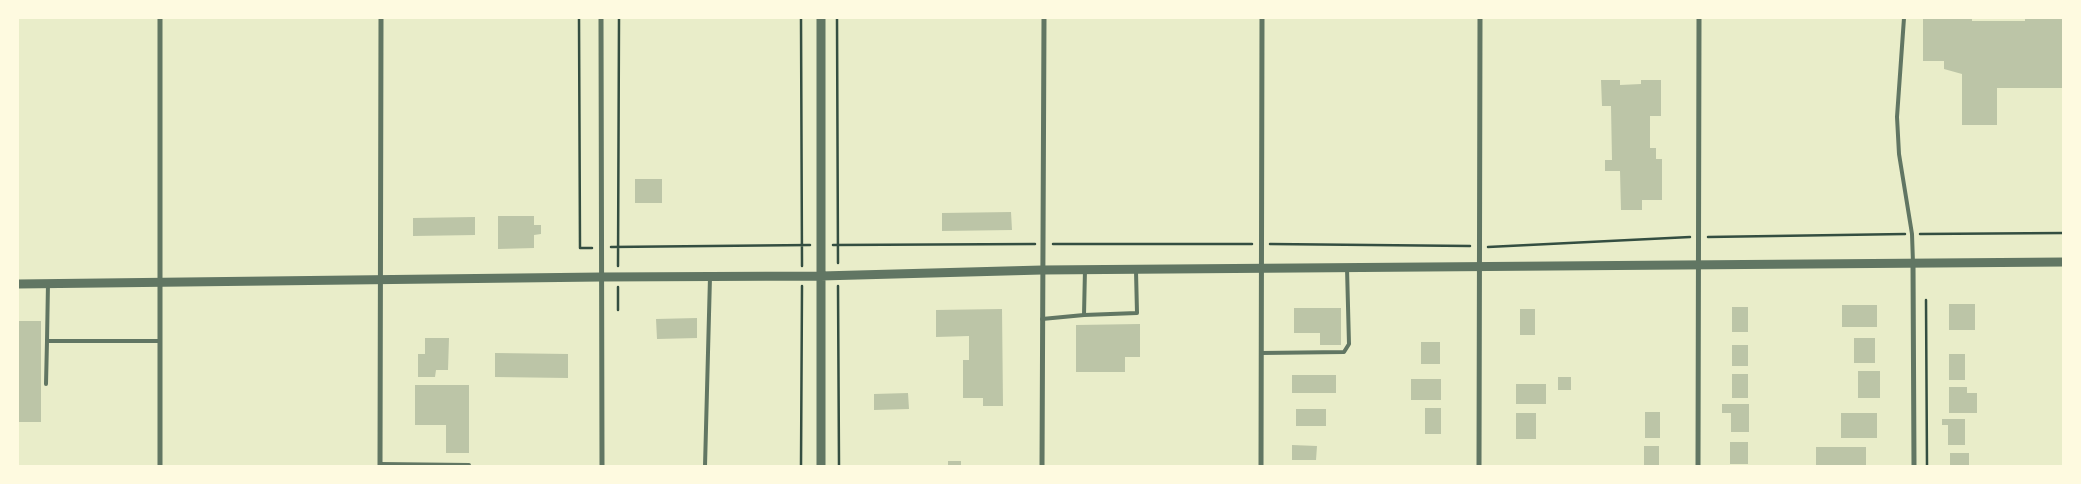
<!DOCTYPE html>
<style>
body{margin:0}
#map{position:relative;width:2081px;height:484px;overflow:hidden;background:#e9edc9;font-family:"Open Sans",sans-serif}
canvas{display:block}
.frame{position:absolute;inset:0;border:19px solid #fefae0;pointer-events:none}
</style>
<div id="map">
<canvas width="2081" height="484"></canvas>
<div class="frame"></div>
</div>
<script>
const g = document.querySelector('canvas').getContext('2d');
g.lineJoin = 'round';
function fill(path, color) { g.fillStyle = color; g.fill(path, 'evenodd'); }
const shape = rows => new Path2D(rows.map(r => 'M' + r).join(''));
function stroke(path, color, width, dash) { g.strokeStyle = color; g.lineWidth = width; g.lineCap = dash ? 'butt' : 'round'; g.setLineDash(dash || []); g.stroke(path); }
fill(shape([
 [1923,18,1972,18,1972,21,2025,21,2025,18,2064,18,2064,88,1997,88,1997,125,1962,125,1962,74,1944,69,1944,61,1923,61],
 [1601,80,1620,80,1620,85,1641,84,1641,80,1661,80,1661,116,1650,116,1650,148,1656,148,1656,159,1662,159,1662,200,1642,200,1642,210,1621,210,1620,171,1605,171,1605,160,1612,160,1611,106,1602,106],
 [635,179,662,179,662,203,635,203],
 [1011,212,1012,230,942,231,942,213],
 [498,216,534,216,534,225,541,225,541,234,534,235,534,248,498,249],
 [475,217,475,235,413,236,413,218],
 [1949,304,1975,304,1975,330,1949,330],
 [1842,305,1877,305,1877,327,1842,327],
 [1732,307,1748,307,1748,332,1732,332],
 [1294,308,1341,308,1341,345,1320,345,1320,333,1294,333],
 [1002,309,1003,406,983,406,983,398,963,398,963,360,969,360,969,336,936,337,936,310],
 [1520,309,1535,309,1535,335,1520,335],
 [697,318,697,338,657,339,656,319],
 [18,321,41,321,41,422,18,422],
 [1140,324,1140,357,1125,357,1125,372,1076,372,1076,325],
 [425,338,449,338,448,370,436,370,435,377,418,377,418,354,425,354],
 [1854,338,1875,338,1875,363,1854,363],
 [1421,342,1440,342,1440,364,1421,364],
 [1732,345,1748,345,1748,366,1732,366],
 [495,353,568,354,568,378,495,377],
 [1949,354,1965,354,1965,380,1949,380],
 [1858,371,1880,371,1880,398,1858,398],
 [1732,374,1748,374,1748,398,1732,398],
 [1292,375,1336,375,1336,393,1292,393],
 [1558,377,1571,377,1571,390,1558,390],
 [1411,379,1441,379,1441,400,1411,400],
 [1516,384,1546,384,1546,404,1516,404],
 [415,385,469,385,469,453,446,453,446,425,415,425],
 [1949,387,1967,387,1967,393,1977,393,1977,413,1949,413],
 [908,393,909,409,874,410,874,394],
 [1722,404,1749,404,1749,432,1731,432,1731,413,1722,413],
 [1425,408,1441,408,1441,434,1425,434],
 [1296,409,1326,409,1326,426,1296,426],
 [1645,412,1660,412,1660,438,1645,438],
 [1516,413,1536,413,1536,439,1516,439],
 [1841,413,1877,413,1877,438,1841,438],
 [1942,419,1965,419,1965,445,1948,445,1948,425,1942,425],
 [1730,442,1748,442,1748,464,1730,464],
 [1292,445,1317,446,1316,460,1292,460],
 [1644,446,1659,446,1659,466,1644,466],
 [1816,447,1866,447,1866,466,1816,466],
 [1950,453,1969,453,1969,466,1950,466],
 [948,461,961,461,961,466,948,466]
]), '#bcc5a7');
stroke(shape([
 [579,18,580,248,592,248],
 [801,18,802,266],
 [837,18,838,263],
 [1920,234,2064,233],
 [1708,237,1905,234],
 [1053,244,1252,244],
 [1270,244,1470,246],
 [833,245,1035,244],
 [611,247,810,245],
 [1488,247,1690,237],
 [618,266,619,18],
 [838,286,839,466],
 [618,287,618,310],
 [1926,300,1927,466],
 [801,466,802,286]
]), '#344e41', 2.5);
stroke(shape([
 [1904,18,1897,117,1899,154,1912,234,1913,263],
 [1085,269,1084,315,1137,313,1136,271],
 [48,283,47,341,160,341],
 [1042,319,1084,315],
 [1261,353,1344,352,1349,344,1347,268],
 [46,384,47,341],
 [380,464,469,465,469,466],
 [705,466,710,277]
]), '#617663', 4);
stroke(shape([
 [160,18,160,466],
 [601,18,602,466],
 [1913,263,1914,466],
 [380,466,381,18],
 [1042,466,1044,18],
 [1261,466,1262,18],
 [1479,466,1480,18],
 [1698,466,1699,18]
]), '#617663', 5);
stroke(shape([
 [18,284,601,277,821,276,1042,270,2064,262],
 [821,466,821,18]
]), '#617663', 9);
</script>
